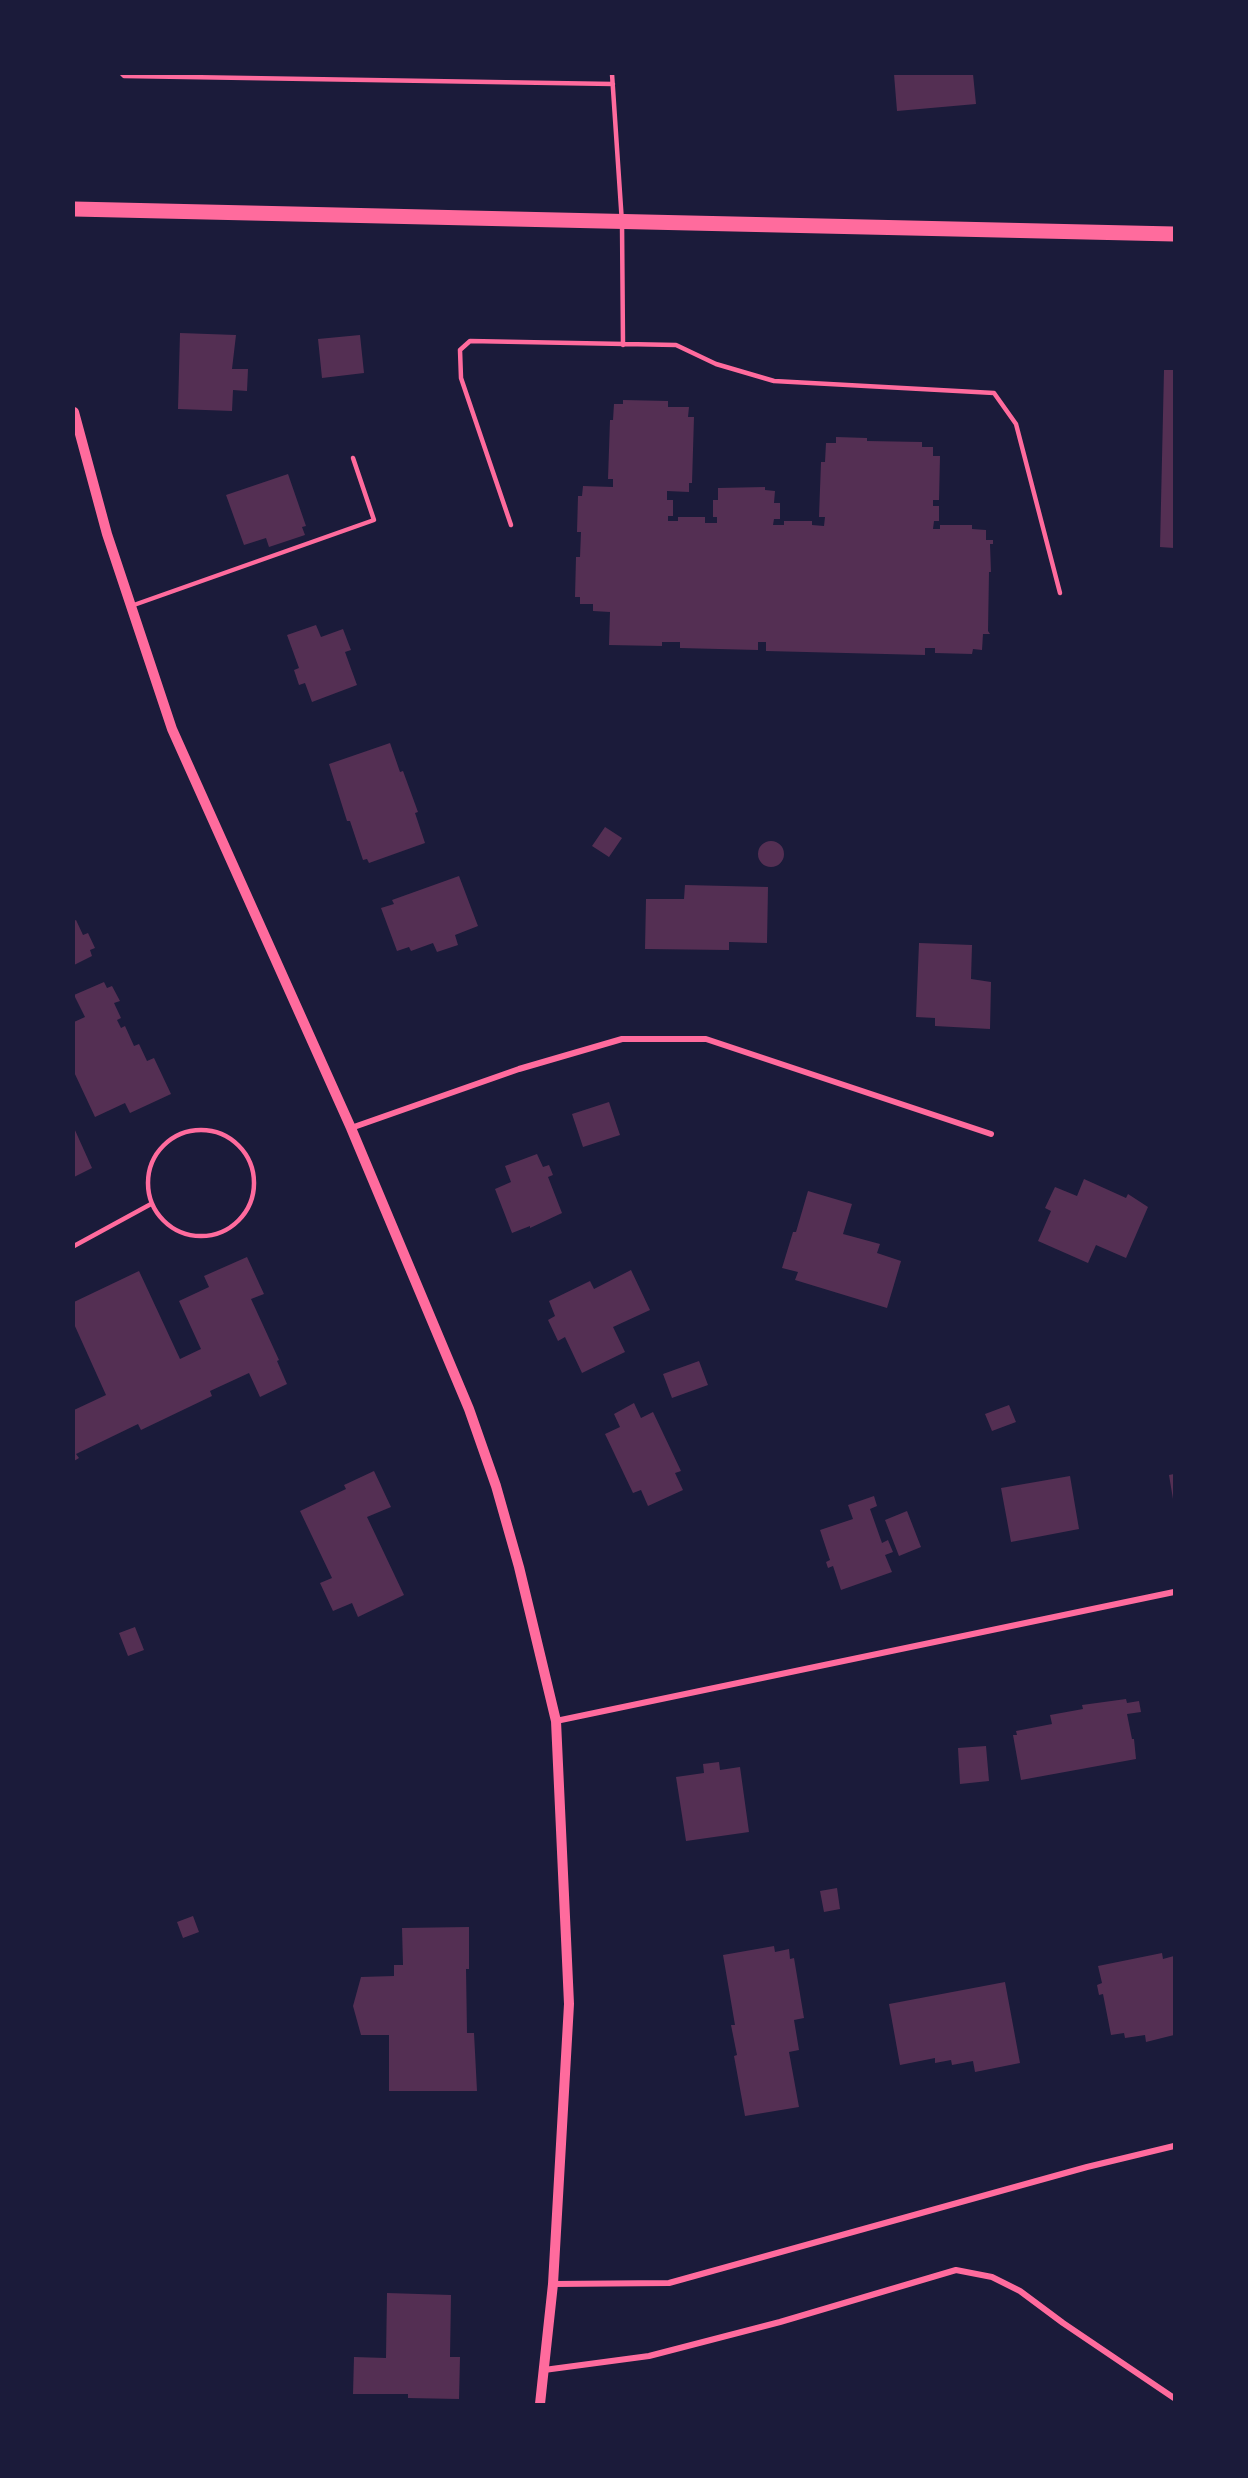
<!DOCTYPE html>
<style>
body{margin:0}
#map{position:relative;width:1248px;height:2478px;overflow:hidden;background:#1b1b3a;font-family:"Open Sans",sans-serif}
canvas{display:block}
.frame{position:absolute;inset:0;border:75px solid #1b1b3a;pointer-events:none}
</style>
<div id="map">
<canvas width="1248" height="2478"></canvas>
<div class="frame"></div>
</div>
<script>
const g = document.querySelector('canvas').getContext('2d');
g.lineJoin = 'round';
function fill(path, color) { g.fillStyle = color; g.fill(path, 'evenodd'); }
const shape = rows => new Path2D(rows.map(r => 'M' + r).join(''));
function stroke(path, color, width, dash) { g.strokeStyle = color; g.lineWidth = width; g.lineCap = dash ? 'butt' : 'round'; g.setLineDash(dash || []); g.stroke(path); }
fill(shape([
 [894,74,973,74,976,104,897,111],
 [180,333,236,335,232,369,248,369,247,391,233,390,232,411,178,409],
 [360,335,364,373,322,378,318,339],
 [1164,370,1174,370,1174,548,1160,547],
 [623,400,668,401,668,407,689,407,688,417,694,417,692,483,689,483,689,492,667,491,667,500,673,500,673,516,668,516,668,521,678,521,678,517,705,517,705,523,717,523,717,517,713,517,713,500,718,500,718,488,765,487,765,490,775,491,774,503,780,503,780,519,774,519,773,525,784,525,784,521,812,521,812,525,824,526,825,517,819,517,821,462,825,462,826,443,836,443,836,437,867,438,867,441,922,442,922,447,933,447,933,456,940,456,939,500,933,500,933,506,939,506,939,521,934,521,933,529,940,529,940,525,972,525,972,529,986,530,986,540,993,540,993,544,990,544,991,572,989,572,988,631,990,634,983,634,982,650,973,649,972,654,935,653,935,648,925,648,925,655,766,651,766,642,758,642,758,650,680,648,680,642,662,642,662,646,609,645,610,612,593,611,593,604,580,604,580,597,575,597,576,557,580,557,581,532,577,532,578,496,582,496,583,486,613,487,613,479,608,479,610,420,613,420,614,404,623,404],
 [288,474,306,526,302,527,305,535,269,547,266,538,244,545,226,495],
 [316,625,321,637,343,629,351,650,345,652,357,685,312,702,305,683,299,685,294,670,299,668,287,635],
 [390,743,400,772,403,771,418,812,415,813,425,843,369,863,367,859,363,860,350,821,347,821,329,764],
 [605,827,622,838,609,857,592,846],
 '758 854a13 13 0 1 1 26 0a13 13 0 1 1-26 0Z',
 [459,876,478,926,455,935,458,945,437,952,433,943,411,951,409,947,397,951,381,908,394,904,392,900],
 [685,885,768,887,767,943,729,942,729,950,645,949,646,899,684,899],
 [76,920,83,935,88,933,95,948,90,950,92,956,74,965,74,921],
 [919,943,972,945,971,979,991,982,990,1029,935,1026,935,1018,916,1017],
 [104,982,107,988,112,986,120,1001,114,1003,121,1018,117,1020,121,1028,125,1026,134,1046,139,1044,147,1061,154,1058,171,1094,130,1113,125,1103,95,1117,74,1072,74,1022,85,1017,74,995],
 [609,1102,620,1135,583,1147,572,1114],
 [74,1128,92,1168,74,1177],
 [537,1154,543,1167,549,1165,553,1175,548,1177,562,1213,530,1228,530,1226,512,1233,495,1189,511,1182,505,1166],
 [1084,1179,1126,1198,1128,1194,1148,1207,1126,1258,1096,1245,1088,1263,1038,1241,1051,1211,1045,1208,1055,1187,1077,1196],
 [808,1191,852,1204,843,1234,880,1244,877,1253,901,1261,887,1308,795,1280,798,1272,782,1268,793,1232,796,1232],
 [247,1257,264,1294,251,1299,279,1360,277,1361,287,1384,260,1397,249,1373,210,1391,212,1396,141,1430,138,1424,76,1454,79,1458,74,1461,74,1410,106,1395,74,1324,74,1302,139,1271,180,1359,201,1349,179,1301,209,1287,204,1276],
 [631,1270,650,1310,613,1327,625,1352,582,1373,565,1337,558,1341,548,1320,555,1316,549,1301,590,1281,594,1289],
 [699,1361,708,1385,672,1398,663,1374],
 [634,1403,641,1418,653,1412,681,1471,675,1473,683,1490,648,1506,641,1490,633,1493,605,1434,620,1427,614,1414],
 [1009,1405,1016,1422,992,1431,985,1414],
 [374,1471,391,1507,367,1517,404,1595,358,1617,352,1603,333,1611,320,1583,332,1578,300,1511,346,1489,344,1485],
 [1174,1474,1174,1499,1173,1499,1169,1475],
 [1070,1476,1079,1529,1011,1542,1001,1488],
 [874,1496,877,1506,870,1509,882,1543,888,1540,893,1552,885,1555,892,1572,841,1590,833,1566,828,1568,826,1562,830,1560,820,1530,853,1519,848,1505],
 [907,1511,921,1547,899,1556,885,1520],
 [135,1627,144,1650,128,1656,119,1633],
 [1126,1699,1127,1703,1139,1701,1141,1712,1127,1714,1132,1739,1134,1739,1136,1759,1021,1780,1013,1735,1017,1735,1016,1731,1052,1724,1050,1715,1083,1709,1082,1705],
 [986,1746,989,1781,960,1784,958,1748],
 [719,1762,720,1770,740,1767,749,1832,686,1841,676,1777,704,1773,703,1764],
 [837,1888,840,1909,824,1912,820,1891],
 [193,1916,199,1932,183,1938,177,1922],
 [469,1927,469,1969,466,1969,467,2033,474,2033,477,2091,389,2091,389,2035,361,2035,353,2006,361,1977,394,1976,394,1965,403,1965,402,1928],
 [774,1946,775,1952,789,1949,790,1959,794,1958,804,2018,794,2020,799,2050,789,2052,799,2107,745,2116,734,2056,737,2055,731,2025,735,2025,723,1955],
 [1162,1953,1163,1959,1174,1956,1174,2035,1146,2042,1145,2035,1125,2038,1124,2033,1111,2035,1103,1994,1099,1995,1097,1985,1102,1983,1098,1966],
 [1005,1982,1020,2063,975,2072,973,2061,952,2065,951,2060,935,2063,935,2058,900,2065,889,2004],
 [387,2293,451,2295,450,2357,460,2357,459,2399,408,2398,408,2394,353,2394,354,2357,386,2358]
]), '#542f53');
stroke(shape([
 [122,74,124,76,613,84],
 [612,74,622,223,623,345],
 [511,525,461,378,460,350,470,341,676,345,716,364,774,381,994,393,1016,424,1060,593],
 [131,606,374,520,353,458],
 '148 1183a53 53 0 1 1 106 0a53 53 0 1 1-106 0Z',
 [74,1246,151,1204]
]), '#ff6b9d', 4.5);
stroke(shape([
 [351,1128,519,1069,622,1039,706,1039,991,1134],
 [556,1721,1174,1592],
 [553,2284,669,2283,1087,2167,1174,2146],
 [544,2370,649,2356,780,2322,956,2270,992,2277,1020,2291,1063,2323,1174,2398]
]), '#ff6b9d', 6);
stroke(shape([
 [74,412,107,534,172,729,351,1128,469,1409,496,1486,519,1567,556,1721,569,2004,553,2284,540,2404]
]), '#ff6b9d', 10);
stroke(shape([
 [74,209,1174,234]
]), '#ff6b9d', 15);
</script>
